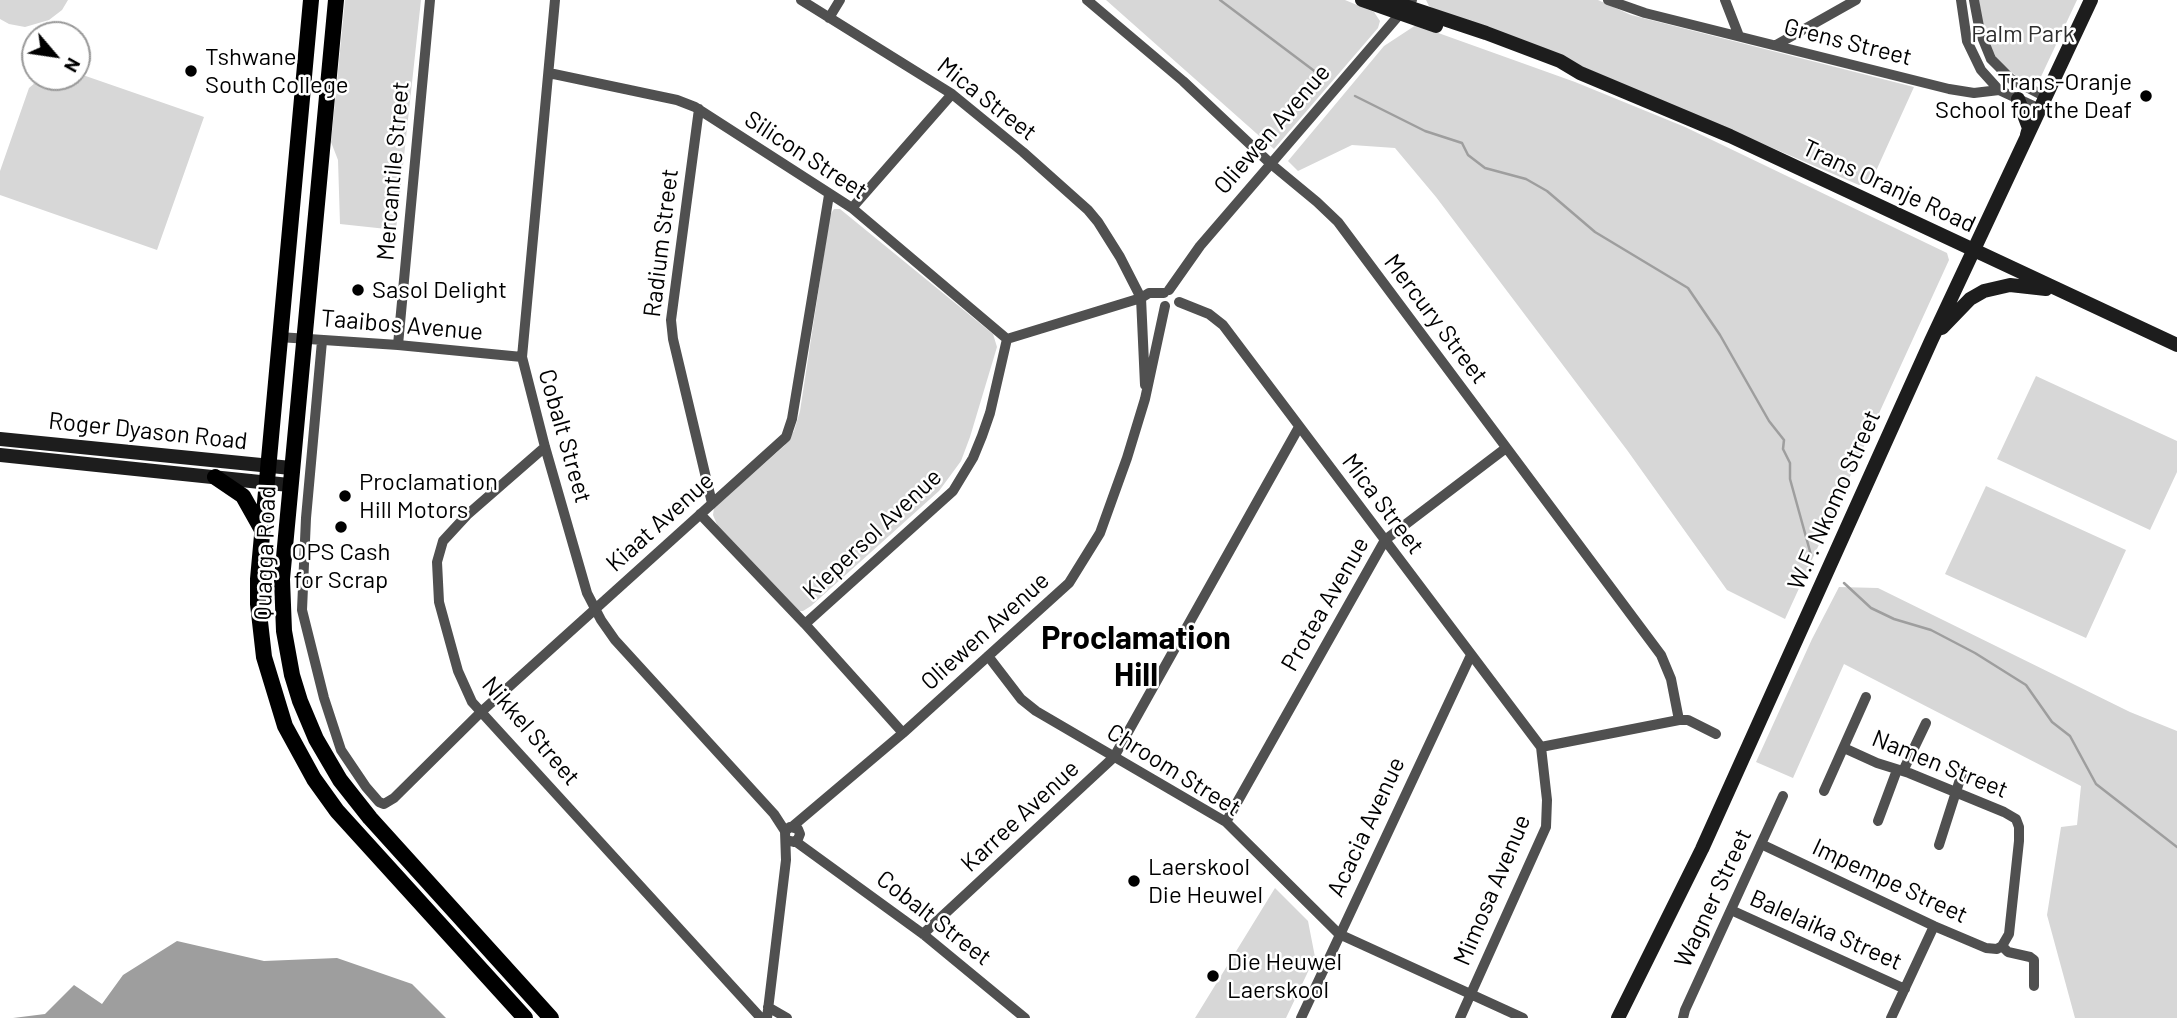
<!DOCTYPE html>
<style>
body{margin:0}
#map{position:relative;width:2177px;height:1018px;overflow:hidden;background:#fff;font-family:Barlow,sans-serif}
canvas{display:block}
.north{position:absolute;left:21px;top:21px;width:70px;height:70px;box-sizing:border-box;background:#fff;border:2px solid #999;border-radius:50%;rotate:119deg;font-size:19px;font-weight:700;line-height:28px;text-align:center;color:#000}
.north::after{content:'';display:block;margin:auto;width:24px;height:32px;background:#000;clip-path:polygon(50% 0,100% 100%,50% 72%,0 100%)}
</style>
<div id="map">
<canvas width="2177" height="1018"></canvas>
<div class="north">N</div>
</div>
<script>
const g = document.querySelector('canvas').getContext('2d');
g.lineJoin = 'round';
function fill(path, color) { g.fillStyle = color; g.fill(path, 'evenodd'); }
const shape = rows => new Path2D(rows.map(r => 'M' + r).join(''));
function stroke(path, color, width, dash) { g.strokeStyle = color; g.lineWidth = width; g.lineCap = dash ? 'butt' : 'round'; g.setLineDash(dash || []); g.stroke(path); }
function write(font, color, halo, rows, align = 'center') {
  g.font = font + ' Barlow,sans-serif'; g.lineWidth = 5; g.setLineDash([]); g.textBaseline = 'middle'; g.strokeStyle = halo; g.fillStyle = color; for (const [text, x, y, turn = 0] of rows) {
    g.save(); g.translate(x, y); g.rotate((+turn || 0) * Math.PI / 180); g.textAlign = isNaN(turn) ? turn : align; if (halo) g.strokeText(text, 0, 0); g.fillText(text, 0, 0); g.restore();
  }
}
fill(shape([
 [0,0,68,0,62,10,49,20,25,27,9,24,0,19],
 [345,0,421,0,396,230,340,224,338,160,331,142],
 [1106,0,1345,0,1374,12,1380,21,1378,28,1274,149],
 [1426,0,1598,0,1631,15,1914,87,1871,182,1859,185,1534,46,1437,11,1429,6],
 [1979,0,2077,0,2038,83,2026,84,1997,60,1983,29],
 [1416,25,1575,82,1685,127,1947,253,1949,260,1785,619,1727,590,1627,450,1436,197,1395,148,1352,145,1298,171,1288,161,1384,46],
 [77,73,204,117,157,250,0,195,0,171,29,88,42,77,77,77],
 [834,209,840,209,993,334,997,347,970,437,961,461,939,491,811,606,803,611,797,611,718,527,713,515,714,508,784,446,794,431,800,411,830,215],
 [2036,376,2177,441,2177,472,2150,530,1997,459],
 [1986,486,2126,550,2086,638,1945,574],
 [1839,587,1878,588,2130,712,2177,731,2177,1018,2075,1018,2047,915,2061,827,2077,825,2081,786,1844,664,1793,778,1756,762,1812,639],
 [1275,888,1308,921,1315,957,1286,1018,1195,1018]
]), '#d7d7d7');
fill(shape([
 [177,941,264,961,337,958,412,984,446,1018,13,1018,45,1014,74,985,102,1004,123,975]
]), '#9e9e9e');
stroke(shape([
 [1220,0,1325,79],
 [1355,96,1425,131,1462,143,1468,155,1485,168,1526,179,1547,191,1595,232,1688,288,1720,335,1769,421,1784,440,1783,449,1790,463,1790,479,1811,555],
 [1844,583,1871,608,1894,619,1931,630,1975,653,2026,685,2052,722,2070,736,2096,784,2177,847]
]), '#9e9e9e', 2.5);
stroke(shape([
 [555,0,522,357,545,447,587,593,601,620,615,640,774,814,785,831],
 [801,0,952,94,1023,152,1088,210,1098,222,1120,257,1141,298,1145,385],
 [1087,0,1183,81,1271,164,1317,202,1338,222,1661,655,1671,679,1679,720],
 [1608,0,1645,13,1949,89,1974,93,1999,90],
 [1725,0,1739,36],
 [1961,0,1967,41,1981,70,1999,90,2040,109],
 [1974,0,1980,32,1991,59,2011,79,2046,97],
 [829,18,840,0],
 [1776,45,1856,0],
 [549,73,677,100,695,107,852,208,1007,339],
 [699,109,671,320,673,339,712,503],
 [852,208,952,94],
 [1169,290,1200,246,1412,0],
 [1179,302,1209,314,1223,325,1541,747],
 [279,337,398,345,522,357],
 [1007,339,1141,298,1149,293,1164,293],
 [322,341,306,518,302,610,324,698,341,750,366,787,379,802,384,804,394,798,481,712,786,437,792,419,829,195],
 [398,345,430,0],
 [545,447,467,515,443,541,437,562,439,602,458,671,472,702,761,1018],
 [700,514,805,624,903,733],
 [805,624,953,491,973,458,982,436,990,413,1007,339],
 [988,656,1021,699,1036,711,1226,822,1339,934,1523,1018],
 [1541,747,1679,720,1688,720,1716,734],
 [1844,748,1877,763,1909,773,2004,812,2016,819,2019,827,2019,841,2009,934,2002,946],
 [1903,771,1926,723],
 [1824,791,1866,697],
 [1878,821,1897,770],
 [1226,822,1385,540,1506,448],
 [793,826,903,733,1069,583,1100,533,1127,458,1145,399,1165,306],
 [795,841,923,934,1025,1018],
 [1761,844,1934,926,1986,948,1997,949,2002,946],
 [1939,845,1963,770],
 [1731,910,1905,989],
 [923,934,1114,757,1299,427],
 [2002,946,2008,952,2030,957,2034,960,2034,986],
 [768,1007,787,1018],
 [767,1018,786,860,785,831,790,827,798,829,800,834,798,839,794,842,787,840],
 [1301,1018,1471,655],
 [1460,1018,1546,827,1547,800,1541,747],
 [1683,1018,1685,1010,1783,796],
 [1891,1018,1934,926]
]), '#505050', 10);
stroke(shape([
 [1362,0,1436,26],
 [1387,0,1486,33,1560,61,1580,73,1730,136,2177,345],
 [2018,99,2029,128,2027,135],
 [1942,328,1970,299,1984,291,2010,285,2046,289],
 [0,439,291,468],
 [0,455,289,485],
 [1618,1018,1702,849,1931,341,2091,0]
]), '#1d1d1d', 14);
stroke(shape([
 [311,0,258,579,258,604,264,657,285,726,314,779,337,811,525,1018],
 [336,0,282,579,284,631,292,675,300,701,316,739,340,780,370,818,551,1018],
 [215,477,243,496,261,528]
]), '#000', 16);
for (const [x, y, r, color] of [
 [191,71,7,"#000"],
 [2146,96,7,"#000"],
 [358,290,7,"#000"],
 [345,496,7,"#000"],
 [341,527,7,"#000"],
 [1134,881,7,"#000"],
 [1213,976,7,"#000"]
]) { const dot = new Path2D(); dot.arc(x, y, r, 0, 2 * Math.PI); g.fillStyle = color; g.fill(dot); stroke(dot, '#fff', 2.5); }
write('24px', '#2e2e2e', '#fff', [
 ["Palm Park",2023,34]
]);
write('24px', '#000', '#fff', [
 ["Grens Street",1848,42,14],
 ["Mica Street",987,99,38],
 ["Oliewen Avenue",1272,129,-49],
 ["Silicon Street",806,155,33],
 ["Mercantile Street",393,171,-85],
 ["Trans Oranje Road",1889,186,25],
 ["Radium Street",661,243,-83],
 ["Mercury Street",1436,319,53],
 ["Taaibos Avenue",402,325,5],
 ["Roger Dyason Road",148,431,6],
 ["Cobalt Street",565,436,74],
 ["W.F. Nkomo Street",1834,500,-66],
 ["Mica Street",1383,504,53],
 ["Kiaat Avenue",660,522,-42],
 ["Kiepersol Avenue",872,534,-43],
 ["Quagga Road",265,553,-88],
 ["Protea Avenue",1325,604,-60],
 ["Oliewen Avenue",985,631,-42],
 ["Nikkel Street",531,731,49],
 ["Namen Street",1940,764,22],
 ["Chroom Street",1174,770,32],
 ["Karree Avenue",1020,816,-43],
 ["Acacia Avenue",1366,827,-65],
 ["Impempe Street",1890,881,25],
 ["Mimosa Avenue",1492,890,-67],
 ["Wagner Street",1713,898,-65],
 ["Cobalt Street",934,918,38],
 ["Balelaika Street",1826,930,24]
]);
write('24px', '#000', '#fff', [
 ["Tshwane",205,57],
 ["South College",205,85],
 ["Trans-Oranje",2132,82,"right"],
 ["School for the Deaf",2132,110,"right"],
 ["Sasol Delight",372,290],
 ["Proclamation",359,482],
 ["Hill Motors",359,510],
 ["OPS Cash",341,552,"center"],
 ["for Scrap",341,580,"center"],
 ["Laerskool",1148,867],
 ["Die Heuwel",1148,895],
 ["Die Heuwel",1227,962],
 ["Laerskool",1227,990]
], 'left');
write('bold 32px', '#000', '#fff', [
 ["Proclamation",1136,638],
 ["Hill",1136,675]
]);
</script>
